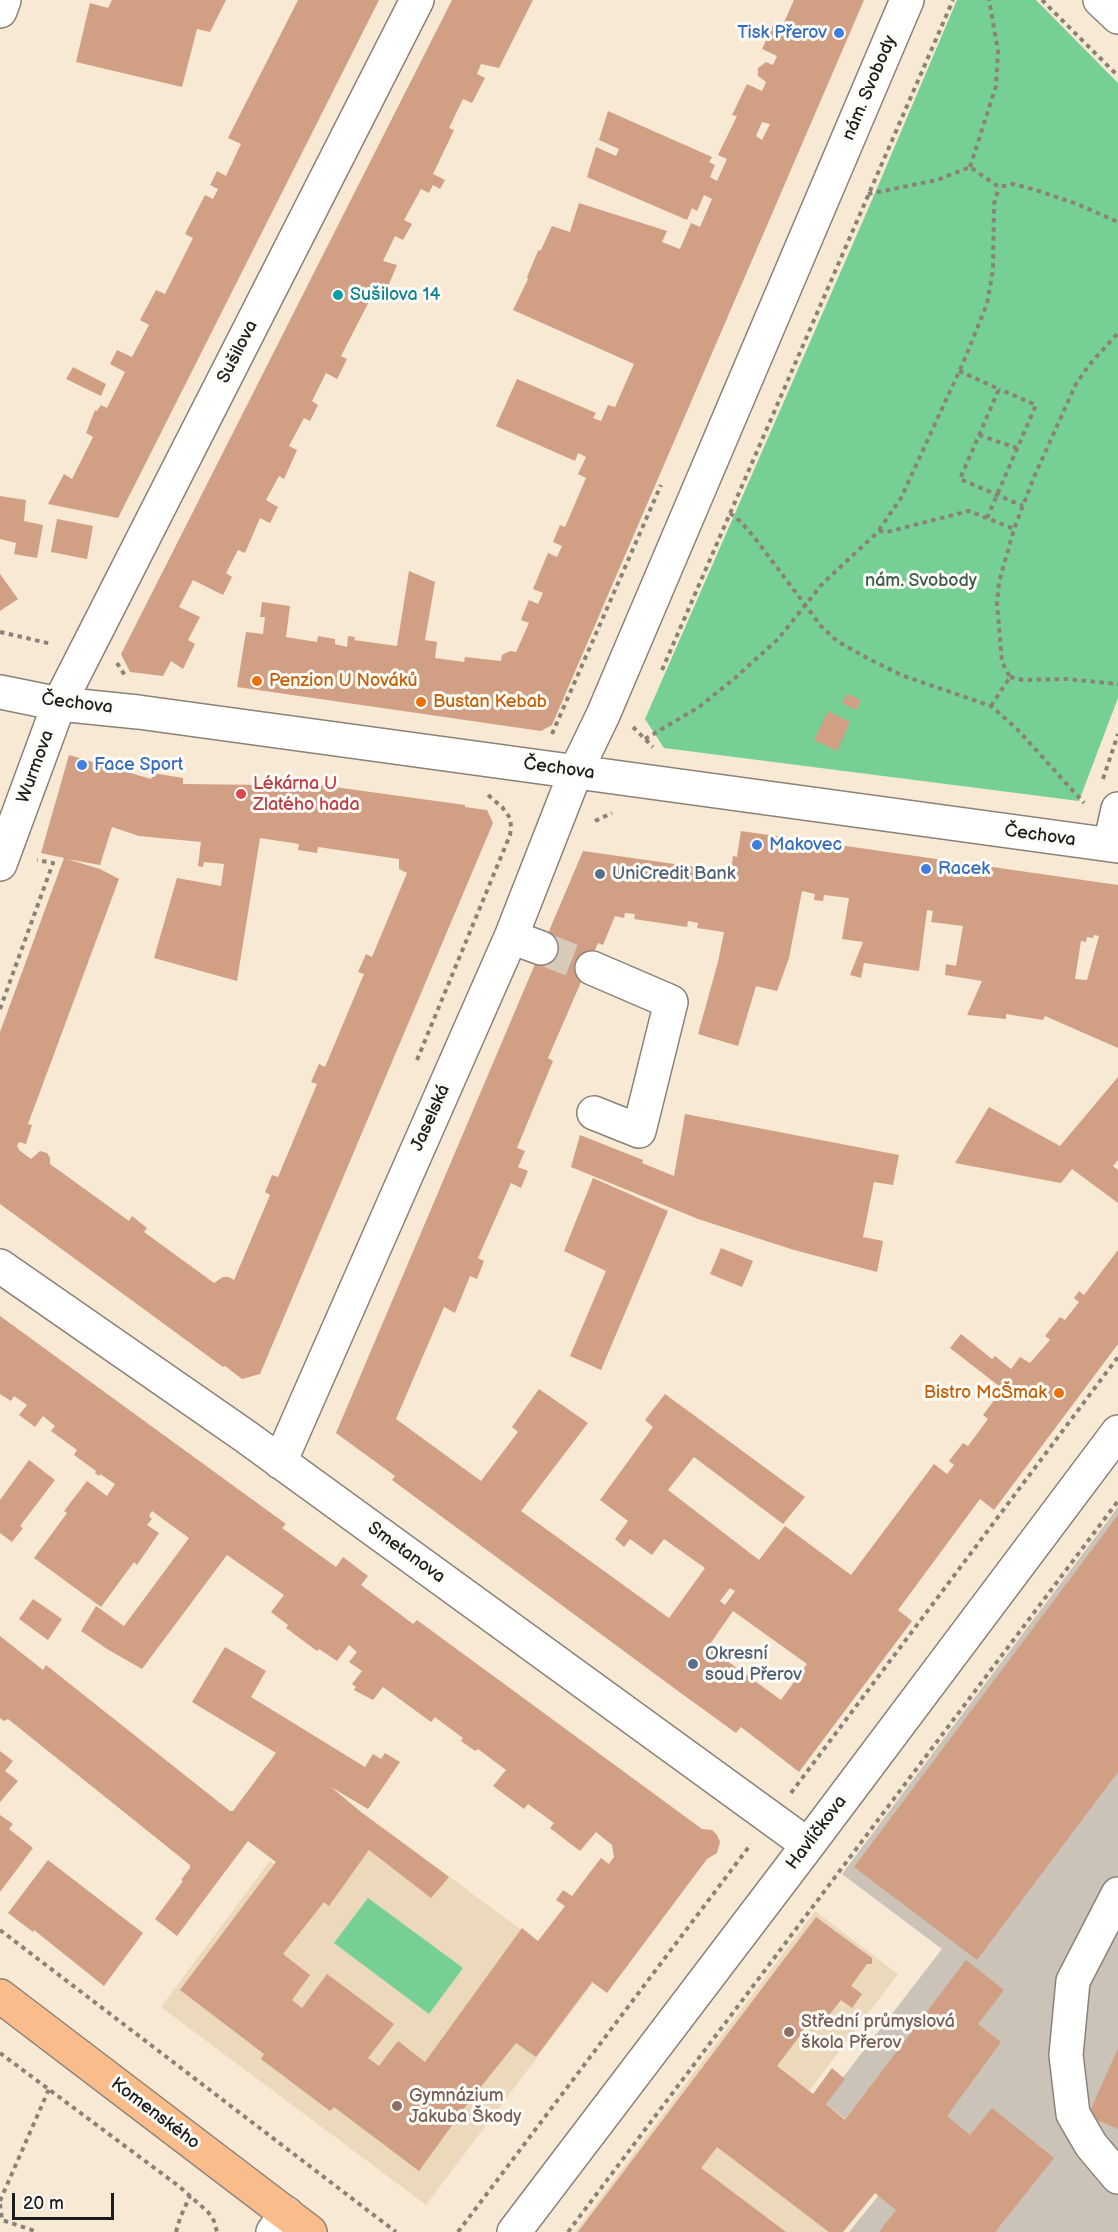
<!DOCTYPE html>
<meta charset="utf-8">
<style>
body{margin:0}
#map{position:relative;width:1118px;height:2232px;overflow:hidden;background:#f8e9d5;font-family:"Balsamiq Sans",sans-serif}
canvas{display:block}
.scale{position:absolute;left:12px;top:2193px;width:102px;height:27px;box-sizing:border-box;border:3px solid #1c1c1c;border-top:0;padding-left:8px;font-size:18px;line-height:21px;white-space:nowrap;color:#1c1c1c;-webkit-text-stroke:4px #fdfcf7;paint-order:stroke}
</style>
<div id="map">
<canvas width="1118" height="2232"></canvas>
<div class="scale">20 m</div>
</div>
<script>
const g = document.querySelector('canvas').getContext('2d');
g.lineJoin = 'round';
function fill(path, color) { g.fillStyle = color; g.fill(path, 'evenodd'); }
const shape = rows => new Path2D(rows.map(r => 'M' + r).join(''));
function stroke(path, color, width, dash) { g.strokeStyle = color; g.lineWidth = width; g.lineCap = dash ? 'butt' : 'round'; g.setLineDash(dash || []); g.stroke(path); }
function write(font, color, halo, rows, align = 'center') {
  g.font = font + ' "Balsamiq Sans",sans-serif'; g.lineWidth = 6; g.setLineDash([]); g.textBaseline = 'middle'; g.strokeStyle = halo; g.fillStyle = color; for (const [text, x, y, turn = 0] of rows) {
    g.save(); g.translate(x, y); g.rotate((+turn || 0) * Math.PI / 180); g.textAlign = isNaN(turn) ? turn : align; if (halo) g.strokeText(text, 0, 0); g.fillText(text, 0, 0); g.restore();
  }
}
fill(shape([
 [385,1829,593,1983,426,2205,161,2007,270,1861,329,1905],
 [815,1911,898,1974,809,2091,898,2160,841,2232,575,2232]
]), '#ecd8ba');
fill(shape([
 [1118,1507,1118,2232,849,2232,903,2165,824,2102,942,1949,842,1874]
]), '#cbc3b8');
fill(shape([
 [957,0,1036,0,1118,83,1118,698,1079,801,664,748,645,719,869,207],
 [368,1898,463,1968,429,2014,334,1943]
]), '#76d096');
fill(shape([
 [112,0,226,0,210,32,197,29,182,87,76,62,90,3,108,8],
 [298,0,379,0,118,518,48,504,64,474,72,479,93,437,86,433,95,410,97,411,101,405,107,408,125,372,110,364,117,350,132,357,149,325,140,320,156,290,165,294,193,238,185,234,205,195,213,199,218,189,210,185,217,171,226,176,241,144,228,138],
 [452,0,533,0,499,68,481,64,477,74,485,78,472,103,463,99,449,128,454,130,433,174,445,180,440,189,433,185,429,193,421,189,404,220,412,224,403,240,395,236,383,261,397,265,387,289,377,286,341,356,347,359,337,379,326,373,312,401,318,405,310,421,304,418,289,446,297,450,284,479,279,476,266,500,278,507,270,523,260,518,245,553,238,550,226,573,232,577,223,595,193,580,179,607,200,617,188,640,195,644,183,669,171,661,163,676,130,672,121,654],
 [794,0,864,0,552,725,541,731,237,687,246,632,263,634,265,617,260,617,262,602,290,606,286,637,317,642,318,636,335,639,335,644,347,647,348,636,355,637,354,640,397,646,409,571,435,582,425,640,437,642,435,658,464,662,465,657,501,661,502,655,510,651,516,652,529,623,521,620,529,600,538,604,543,593,533,589,548,553,557,557,562,546,553,542,560,525,565,527,586,478,578,474,586,457,578,453,575,461,496,426,517,379,596,413,593,418,601,421,608,405,615,407,634,364,513,310,528,279,527,277,538,251,541,250,552,226,570,232,579,203,667,231,662,242,680,249,691,223,700,227,712,199,704,195,697,211,692,208,687,220,587,177,596,147,616,156,619,149,599,140,608,111,712,157,709,162,715,165,710,177,717,181,727,159,718,155,737,116,732,115,747,84,762,91,766,82,758,76,758,68,766,62,773,65,777,56,762,49,774,23,782,27],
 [762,122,770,124,762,140,756,136],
 [73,367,106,384,101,396,66,379],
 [0,496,26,500,24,521,43,525,37,558,14,554,16,543,0,539],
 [57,519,93,526,87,559,51,552],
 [0,574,18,599,0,611],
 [847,694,861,700,856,710,842,703],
 [828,711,850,722,837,751,814,740],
 [69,755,151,779,153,773,183,778,183,784,268,785,269,778,465,805,465,807,487,810,493,823,260,1374,242,1379,225,1366,223,1367,0,1204,0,1032,64,858,41,853],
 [112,827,139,836,201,842,198,866,203,867,204,862,224,864,221,886,177,878,154,958,237,981,260,838,299,844,298,850,317,853,318,847,399,859,399,869,407,873,372,957,366,954,358,972,364,974,325,1067,319,1064,311,1082,317,1084,278,1177,272,1175,265,1192,270,1195,234,1280,229,1277,223,1277,214,1283,144,1232,147,1228,132,1216,129,1221,50,1164,50,1158,47,1153,40,1151,31,1159,19,1150,17,1146,19,1142,26,1144,32,1125,28,1124,119,879,100,869,67,859,100,865],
 [741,831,1118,885,1118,1048,1045,1016,1043,1020,1006,1014,1006,1019,967,1015,982,981,945,975,946,964,956,966,963,926,931,922,933,911,927,910,919,971,864,963,861,978,850,975,863,942,842,939,849,898,824,895,823,901,814,900,815,894,802,891,789,958,777,991,756,986,738,1046,698,1034,718,962,724,932,697,928,698,923,688,921,687,927,634,919,635,914,625,913,624,918,615,916,603,945,598,943,548,1058,553,1061,517,1148,525,1151,518,1167,528,1171,521,1188,511,1183,478,1258,484,1261,477,1279,470,1276,455,1313,444,1307,396,1419,481,1481,518,1432,512,1427,539,1389,588,1423,521,1511,669,1618,705,1568,664,1539,652,1555,630,1539,624,1547,615,1539,628,1521,600,1500,653,1427,645,1420,665,1394,805,1497,783,1524,694,1457,668,1490,759,1560,785,1526,851,1575,934,1464,947,1474,954,1465,949,1461,963,1443,968,1446,988,1419,983,1415,998,1395,1003,1399,1008,1393,950,1348,961,1334,992,1359,995,1356,1011,1369,1020,1357,1030,1363,1050,1340,1045,1336,1060,1317,1065,1320,1079,1302,1074,1298,1079,1291,1084,1295,1118,1250,1118,1344,994,1510,980,1499,898,1610,912,1621,799,1772,741,1727,736,1733,678,1691,392,1480,395,1476,336,1433,583,851,731,872,733,856,737,857],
 [1094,935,1099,936,1087,980,1075,979,1081,941,1086,942,1087,937,1093,938],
 [730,1588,735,1591,725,1605,720,1601],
 [733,1611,807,1664,781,1700,708,1647],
 [1118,1077,1118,1160,1113,1166,1118,1170,1118,1203,1072,1169,1061,1183,955,1163,989,1107,1060,1146],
 [685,1114,899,1155,893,1185,874,1182,863,1237,883,1241,877,1272,794,1250,698,1219,571,1167,580,1135,643,1160,642,1163,674,1176],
 [593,1178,668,1211,601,1370,570,1356,606,1271,564,1251],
 [721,1248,753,1261,742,1287,710,1274],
 [0,1316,286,1524,282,1528,336,1567,343,1557,368,1576,361,1585,413,1624,417,1620,702,1829,712,1830,717,1835,720,1842,717,1853,707,1859,607,1993,592,1982,536,2057,516,2043,471,2099,419,2171,334,2107,330,2111,261,2059,264,2054,180,1990,276,1862,248,1841,177,1936,155,1919,183,1881,181,1880,190,1868,190,1865,8,1719,4,1721,0,1718,0,1636,43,1670,46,1665,230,1811,233,1811,276,1753,192,1702,225,1647,266,1671,251,1697,365,1767,373,1754,381,1759,385,1753,400,1762,368,1809,331,1787,361,1812,449,1877,431,1898,369,1850,329,1906,324,1902,283,1954,310,1975,292,2000,302,2008,327,1974,394,2024,368,2058,379,2066,398,2041,425,2062,522,1928,538,1941,565,1906,556,1900,563,1890,572,1896,601,1858,609,1864,614,1857,612,1845,596,1832,580,1851,550,1828,554,1823,528,1804,524,1809,493,1786,506,1770,478,1749,475,1751,461,1741,463,1738,436,1718,435,1717,431,1722,383,1687,373,1700,354,1690,356,1687,352,1684,362,1671,349,1662,357,1652,349,1645,337,1661,319,1649,317,1651,286,1628,288,1625,271,1612,284,1595,227,1555,142,1669,107,1649,81,1631,96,1606,124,1626,189,1538,152,1511,149,1516,152,1519,147,1525,159,1533,137,1565,134,1562,101,1607,34,1558,67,1513,64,1511,87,1481,107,1496,115,1484,100,1474,99,1476,95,1473,96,1471,74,1455,77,1450,51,1431,55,1426,43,1416,35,1427,19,1415,27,1405,14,1396,11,1401,0,1394],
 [29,1460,55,1480,20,1526,23,1528,12,1542,0,1533,0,1500],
 [1118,1515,1118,1772,977,1960,854,1867],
 [33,1599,62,1619,48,1640,19,1619],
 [0,1751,13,1761,5,1771,18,1781,0,1802],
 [0,1815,13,1824,9,1829,33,1848,0,1892],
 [48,1860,143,1933,104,1986,34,1930,33,1932,8,1913],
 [816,1917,872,1958,872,1964,867,1964,851,1986,862,1994,852,2008,841,2000,826,2019,817,2013,777,2066,813,2094,832,2068,845,2079,826,2104,845,2120,966,1960,1004,1990,978,2024,1001,2042,947,2116,970,2135,992,2108,1054,2158,995,2232,879,2232,896,2210,875,2193,843,2232,829,2232,717,2147,701,2168,786,2232,578,2232],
 [1118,2048,1118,2129,1088,2116]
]), '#d19f83');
stroke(shape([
 [541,948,592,968]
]), '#d7cab9', 33, [33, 16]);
const minor = shape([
 [1100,0,1118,17],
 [0,11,4,0],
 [0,692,59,704,138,712,1118,846],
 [1110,845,1118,809],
 [0,864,59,704,417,0],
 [511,937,541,948],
 [592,968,671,1002,639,1131,594,1113],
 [0,1266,245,1436,808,1845],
 [280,1462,511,937,576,771,603,715,907,0],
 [1118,1894,1073,1981,1066,2055,1073,2114,1091,2145,1118,2177],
 [273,2232,286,2213],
 [514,2232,808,1845,1118,1432]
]);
const major = shape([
 [0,1996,310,2232]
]);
stroke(minor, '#8a8278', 36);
stroke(major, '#8a8278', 36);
stroke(shape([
 [1042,0,1118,76],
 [970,167,996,86,998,51,989,0],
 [868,194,937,180,970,167,999,187,1013,184,1036,190,1077,204,1118,222],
 [959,371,999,389,960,479,1023,506],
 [979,435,1017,448],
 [730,513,741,522,754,537,821,626,837,641,867,658,901,675,991,706,1017,729,1084,803],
 [987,518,1036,405,999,389],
 [879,530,901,498,963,363,987,304,993,270,994,204,999,187],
 [0,632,52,644],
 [117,663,126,677],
 [662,670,953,0],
 [1010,677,1023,680,1067,679,1118,684],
 [991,706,1010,677,1002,662,997,603,999,582,1014,529,1034,477,1076,384,1089,365,1118,333],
 [633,727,653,747],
 [552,734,661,485],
 [645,739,699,707,735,678,778,639,823,583,879,531,887,532,969,511,1014,529],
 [1103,779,1118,734],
 [595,821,612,813],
 [0,1009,53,863,37,860],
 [417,1060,510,835,511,827,510,818,502,807,488,795],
 [791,1793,1118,1357],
 [0,1930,396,2232],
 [0,2053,180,2187,208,2212,214,2221,217,2232],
 [0,2201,49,2089],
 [0,2204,2,2220,38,2232],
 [176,2232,180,2218,190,2196],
 [458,2232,751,1844],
 [568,2232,1118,1501]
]), '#8a8278', 4, [4.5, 4.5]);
stroke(minor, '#fff', 33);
stroke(major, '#fabc8b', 33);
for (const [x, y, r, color] of [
 [839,33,6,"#3f7fe0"],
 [338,295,6,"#0f9aa8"],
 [257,681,6,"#e8710a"],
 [421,702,6,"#e8710a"],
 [82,765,6,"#3f7fe0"],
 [241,794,6,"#e0444e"],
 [757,845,6,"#3f7fe0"],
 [926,869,6,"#3f7fe0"],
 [600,874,6,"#5c6f8a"],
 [1059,1393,6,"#e8710a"],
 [693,1664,6,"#5c6f8a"],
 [789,2032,6,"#8d6e63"],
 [397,2106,6,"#8d6e63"]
]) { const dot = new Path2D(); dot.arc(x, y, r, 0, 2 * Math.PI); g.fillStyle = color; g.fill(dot); stroke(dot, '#fdfcf7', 2); }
write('18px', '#366cbe', '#fdfcf7', [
 ["Tisk Přerov",827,33,"right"],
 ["Face Sport",94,765],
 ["Makovec",769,845],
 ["Racek",938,869]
], 'left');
write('18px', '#1c1c1c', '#fdfcf7', [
 ["nám. Svobody",870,88,-67],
 ["Sušilova",238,352,-63],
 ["Čechova",77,704,7],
 ["Wurmova",36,767,-70],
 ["Čechova",559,769,8],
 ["Čechova",1040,836,8],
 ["Jaselská",431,1118,-66],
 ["Smetanova",406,1553,36],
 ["Havlíčkova",817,1833,-53],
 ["Komenského",155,2114,37]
]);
write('18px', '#0d838f', '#fdfcf7', [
 ["Sušilova 14",350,295]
], 'left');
write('18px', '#3c5b47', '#fdfcf7', [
 ["nám. Svobody",921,581]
]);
write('18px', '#c56008', '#fdfcf7', [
 ["Penzion U Nováků",269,681],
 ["Bustan Kebab",433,702],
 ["Bistro McŠmak",1047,1393,"right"]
], 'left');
write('18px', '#be3a42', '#fdfcf7', [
 ["Lékárna U",253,784],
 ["Zlatého hada",253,805]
], 'left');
write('18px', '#4e5e75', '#fdfcf7', [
 ["UniCredit Bank",612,874],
 ["Okresní",705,1654],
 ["soud Přerov",705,1675]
], 'left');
write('18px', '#785e54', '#fdfcf7', [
 ["Střední průmyslová",801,2022],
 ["škola Přerov",801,2043],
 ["Gymnázium",409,2096],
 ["Jakuba Škody",409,2117]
], 'left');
</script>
